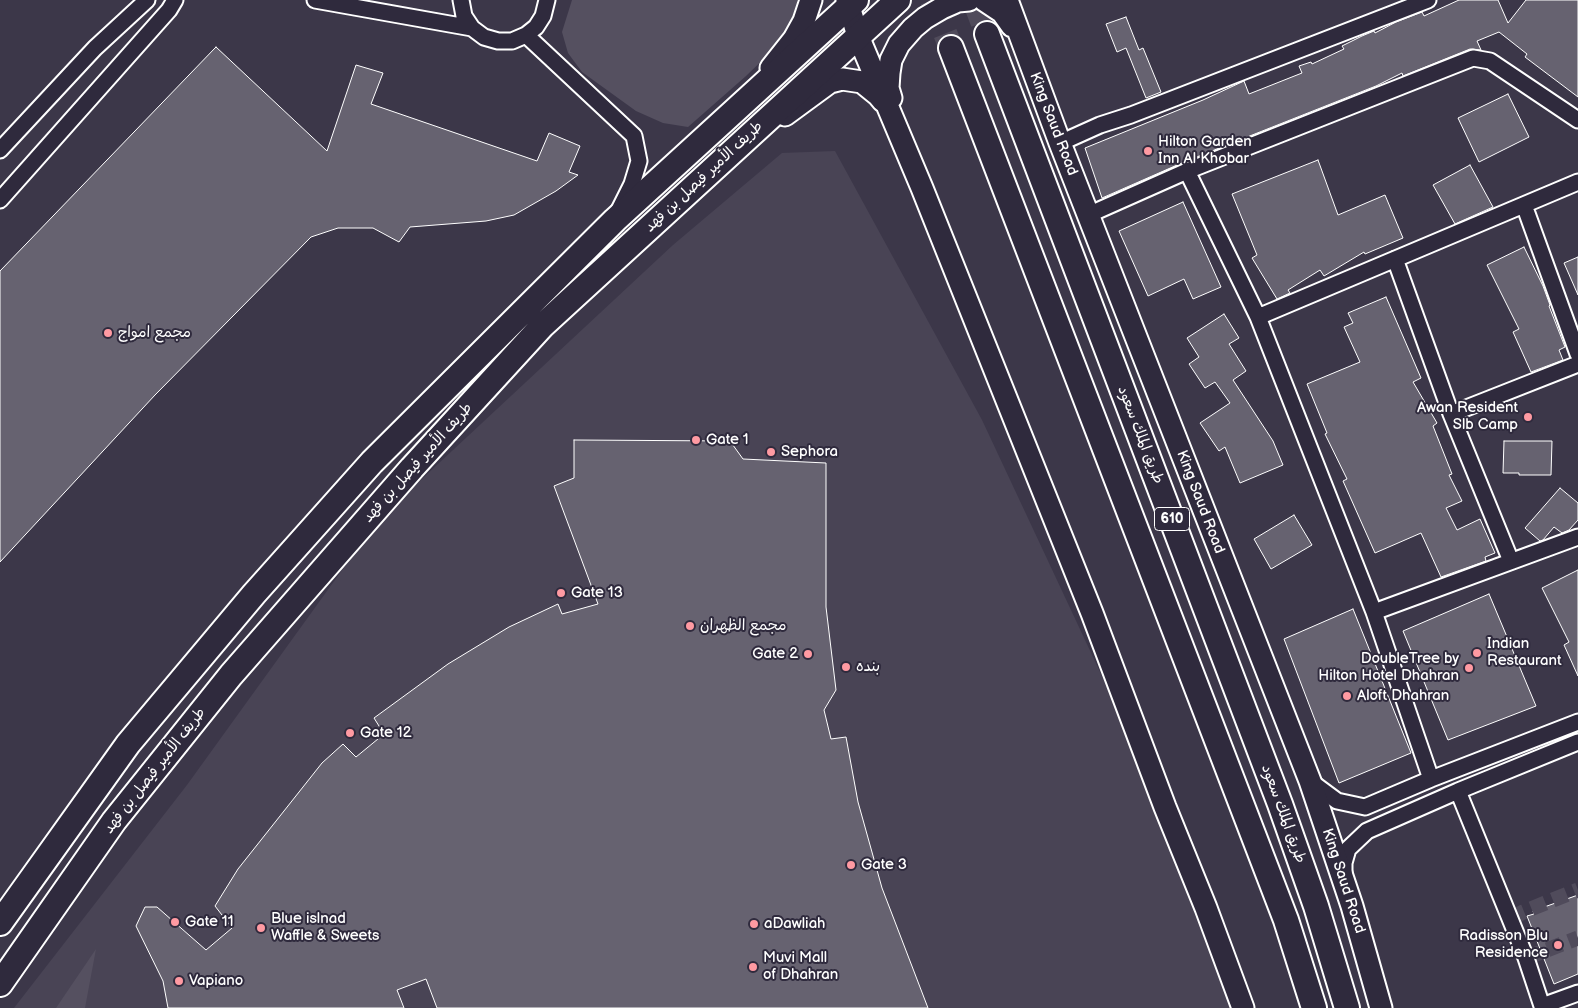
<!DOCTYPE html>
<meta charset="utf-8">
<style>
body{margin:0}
canvas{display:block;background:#3c3749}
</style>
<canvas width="1578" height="1008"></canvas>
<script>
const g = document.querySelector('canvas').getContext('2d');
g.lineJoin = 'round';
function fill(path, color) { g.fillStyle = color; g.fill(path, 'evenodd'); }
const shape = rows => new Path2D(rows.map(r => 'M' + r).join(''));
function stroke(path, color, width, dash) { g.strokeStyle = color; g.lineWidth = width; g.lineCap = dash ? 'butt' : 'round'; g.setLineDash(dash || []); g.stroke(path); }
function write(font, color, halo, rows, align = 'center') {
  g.font = font + ' "Balsamiq Sans","Playpen Sans Arabic",sans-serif'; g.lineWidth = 4; g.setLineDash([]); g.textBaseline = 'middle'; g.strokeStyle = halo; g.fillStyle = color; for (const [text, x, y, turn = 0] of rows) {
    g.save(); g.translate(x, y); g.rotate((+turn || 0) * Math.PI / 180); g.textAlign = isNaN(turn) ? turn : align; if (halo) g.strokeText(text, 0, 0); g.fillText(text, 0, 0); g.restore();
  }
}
fill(shape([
 [835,151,982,420,1129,734,1242,1008,14,1008,187,785,379,519,673,245,782,153]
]), '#494455');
fill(shape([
 [572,0,797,0,797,9,778,45,746,76,688,127,663,123,636,111,582,72,568,53,562,32],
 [96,949,85,1008,56,1008]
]), '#555060');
const building = shape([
 [1459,0,1498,0,1508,23,1526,0,1578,0,1578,97,1525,57,1527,54,1499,32,1477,41,1481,50,1470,49,1403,76,1402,73,1376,86,1184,162,1102,198,1085,148,1203,100,1244,81,1249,94,1302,73,1299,66,1311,62,1312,64,1344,49,1342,46,1362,36,1374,31,1375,33,1396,22,1422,12,1424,16,1459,0],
 [1126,17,1139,50,1143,48,1161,92,1146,98,1126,48,1117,52,1106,24,1126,17],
 [216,47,327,151,356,65,383,73,371,104,537,161,549,133,580,146,569,172,578,175,556,191,514,215,486,221,410,227,399,242,373,228,338,228,311,237,155,395,0,562,0,271,216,47],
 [1508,94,1529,137,1479,162,1458,118,1508,94],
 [1318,160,1338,215,1385,195,1403,238,1365,254,1364,252,1324,276,1320,270,1288,290,1290,293,1277,299,1252,258,1257,255,1232,194,1318,160],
 [1470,165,1493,207,1455,224,1433,185,1470,165],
 [1183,202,1221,287,1193,299,1184,279,1148,296,1119,231,1183,202],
 [1524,247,1543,286,1550,305,1549,306,1565,347,1559,350,1563,360,1531,372,1513,332,1519,329,1487,265,1524,247],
 [1578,257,1578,295,1564,263,1578,257],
 [1386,297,1421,378,1413,382,1437,423,1433,426,1452,474,1449,475,1462,501,1446,508,1457,530,1480,519,1495,553,1485,557,1486,561,1441,577,1421,533,1375,553,1343,481,1347,479,1325,434,1327,433,1307,384,1360,362,1344,327,1353,323,1348,313,1386,297],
 [1224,314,1239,338,1229,344,1246,371,1233,380,1273,441,1283,465,1240,483,1225,447,1219,451,1200,423,1230,403,1215,382,1205,388,1189,364,1199,357,1187,338,1224,314],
 [574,440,730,441,743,459,826,463,826,607,836,690,824,710,831,739,846,737,858,802,882,888,928,1008,437,1008,426,979,397,990,404,1008,168,1008,163,981,136,926,145,907,157,907,206,950,232,928,215,906,238,869,322,763,343,744,356,757,384,734,374,718,448,664,509,627,558,604,562,614,598,604,554,486,574,478,574,440],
 [1504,441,1552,441,1551,475,1519,475,1519,473,1503,473,1504,441],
 [1560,488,1578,503,1578,520,1569,530,1562,533,1554,527,1543,540,1540,541,1525,528,1560,488],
 [1294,515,1312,545,1271,569,1254,539,1294,515],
 [1578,570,1578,676,1564,645,1569,642,1542,588,1578,570],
 [1489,594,1536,706,1448,740,1403,631,1489,594],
 [1353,609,1411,753,1339,783,1284,639,1353,609],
 [1578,895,1578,974,1554,984,1527,916,1534,914,1533,911,1578,895]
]);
fill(building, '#666270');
stroke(building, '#fff', 1);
stroke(shape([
 [1511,919,1523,912,1578,890],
 [1526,958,1578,938]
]), '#504b5b', 15, [15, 8]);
stroke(shape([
 [932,0,951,48],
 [974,0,987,34]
]), '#504b5b', 24, [24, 12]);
const street = shape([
 [315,0,472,28],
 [461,0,464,16,472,28,484,37,498,41,512,41,526,35,536,27,543,16,547,0],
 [526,35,634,136,639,161,632,184,619,210],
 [1060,143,1100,125,1131,115,1428,0],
 [0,150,95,48,147,0],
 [1187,171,1258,317,1374,612,1431,779],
 [0,200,169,10,175,0],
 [1524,205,1578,354],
 [1088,215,1187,171,1473,58,1490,61,1578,120],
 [1395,259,1451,414,1511,561],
 [1258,317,1578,182],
 [1451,414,1578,364],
 [1374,612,1578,537],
 [1310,781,1337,801,1365,807,1431,779,1578,722],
 [1458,791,1526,958,1542,1006,1578,993],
 [1344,875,1344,863,1348,849,1367,831,1458,791,1578,742]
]);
const secondary = shape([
 [847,0,858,36,922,188,1092,613,1165,807,1206,908,1243,1008],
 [984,0,1002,12,1012,26],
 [1007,0,1060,143,1310,781,1352,906,1381,1008],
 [771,68,794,39,804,21,811,0],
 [891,98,888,88,889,73,891,60,899,44,913,28,925,18,942,8,958,1,969,0],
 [785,115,830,82,842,79,862,82,878,95,883,101]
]);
const primary = shape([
 [987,34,1280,804,1316,906,1347,1008],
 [951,48,1286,920,1314,1008],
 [0,923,128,744,254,594,372,462,615,220,856,0],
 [0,984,114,821,231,675,412,468,542,326,898,0]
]);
stroke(street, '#fff', 19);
stroke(secondary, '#fff', 25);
stroke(primary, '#fff', 28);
stroke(street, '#2f2a3d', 15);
stroke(secondary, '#2f2a3d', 21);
stroke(primary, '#2f2a3d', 24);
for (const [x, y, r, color] of [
 [1148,151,5,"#ff9aa2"],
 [108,333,5,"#ff9aa2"],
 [1528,417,5,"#ff9aa2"],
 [696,440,5,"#ff9aa2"],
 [771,452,5,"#ff9aa2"],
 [561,593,5,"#ff9aa2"],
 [690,626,5,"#ff9aa2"],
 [1477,653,5,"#ff9aa2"],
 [808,654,5,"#ff9aa2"],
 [846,667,5,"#ff9aa2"],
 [1469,668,5,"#ff9aa2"],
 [1347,696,5,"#ff9aa2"],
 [350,733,5,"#ff9aa2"],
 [851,865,5,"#ff9aa2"],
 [175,922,5,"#ff9aa2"],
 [754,924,5,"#ff9aa2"],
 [261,928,5,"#ff9aa2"],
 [1558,945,5,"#ff9aa2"],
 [753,967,5,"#ff9aa2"],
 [179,981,5,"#ff9aa2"]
]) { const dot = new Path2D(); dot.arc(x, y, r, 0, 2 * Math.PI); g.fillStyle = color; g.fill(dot); stroke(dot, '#2f2a3d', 2); }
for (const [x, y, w] of [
 [1172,519,35]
]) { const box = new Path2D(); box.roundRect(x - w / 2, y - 11.5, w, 23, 4); g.fillStyle = '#2f2a3d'; g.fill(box); stroke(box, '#fff', 1); }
write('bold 14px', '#fff', null, [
 ["610",1172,519]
]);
write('15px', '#fff', '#2f2a3d', [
 ["King Saud Road",1053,124,69],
 ["طريف الأمير فيصل بن فهد",704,177,-43],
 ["طريق الملك سعود",1140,435,69],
 ["طريف الأمير فيصل بن فهد",418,463,-48],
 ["King Saud Road",1200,502,69],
 ["طريف الأمير فيصل بن فهد",155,771,-52],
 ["طريق الملك سعود",1283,814,70],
 ["King Saud Road",1343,881,72]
]);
write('15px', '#fff', '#2f2a3d', [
 ["Hilton Garden",1158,142],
 ["Inn Al Khobar",1158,159],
 ["مجمع امواج",118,333],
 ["Awan Resident",1518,408,"right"],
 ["Slb Camp",1518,425,"right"],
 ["Gate 1",706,440],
 ["Sephora",781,452],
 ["Gate 13",571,593],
 ["مجمع الظهران",700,626],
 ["Indian",1487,644],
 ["Restaurant",1487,661],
 ["Gate 2",798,654,"right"],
 ["DoubleTree by",1459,659,"right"],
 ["Hilton Hotel Dhahran",1459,676,"right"],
 ["بنده",856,667],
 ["Aloft Dhahran",1357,696],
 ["Gate 12",360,733],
 ["Gate 3",861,865],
 ["Blue islnad",271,919],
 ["Waffle & Sweets",271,936],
 ["Gate 11",185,922],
 ["aDawliah",764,924],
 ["Radisson Blu",1548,936,"right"],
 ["Residence",1548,953,"right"],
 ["Muvi Mall",763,958],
 ["of Dhahran",763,975],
 ["Vapiano",189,981]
], 'left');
</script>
